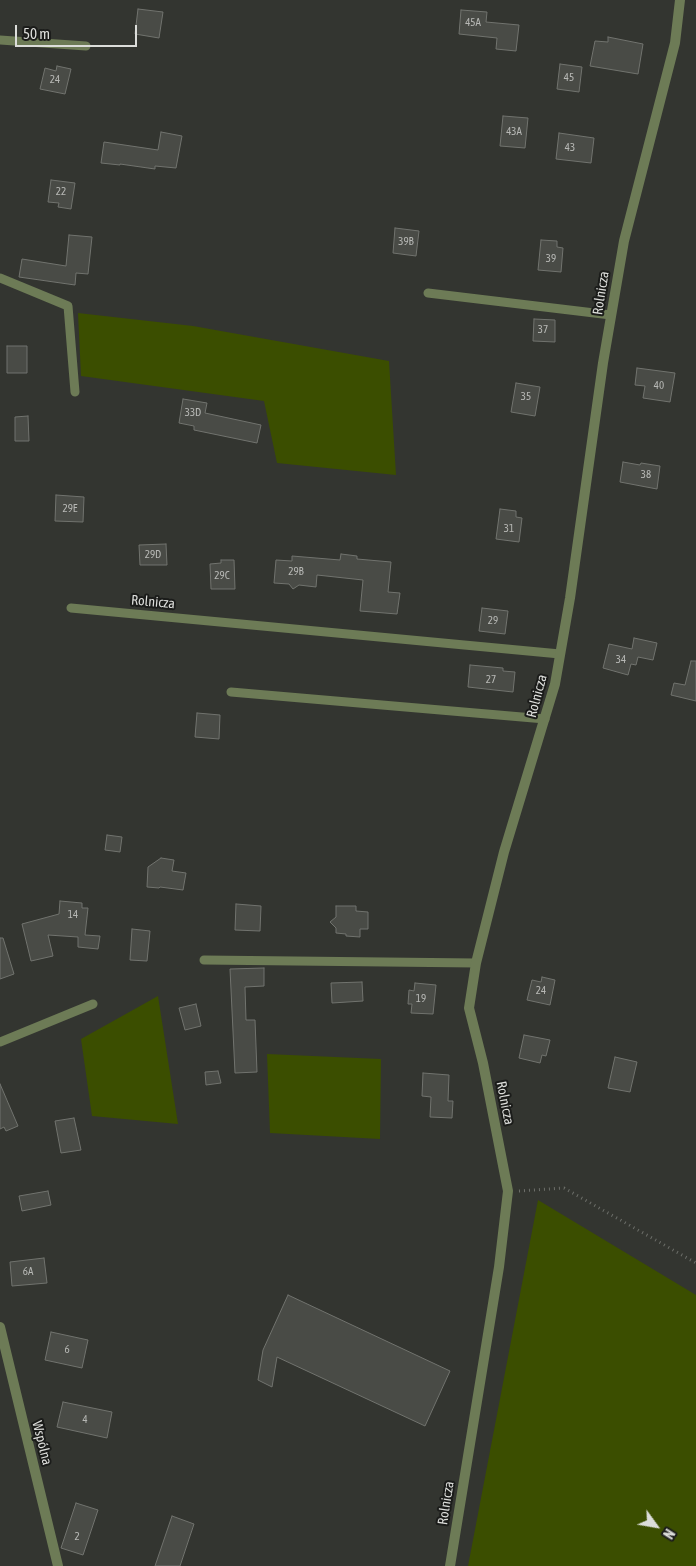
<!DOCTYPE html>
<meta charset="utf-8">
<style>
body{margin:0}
#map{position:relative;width:696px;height:1566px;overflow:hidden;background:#333530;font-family:"Asap Condensed",sans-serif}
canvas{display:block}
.north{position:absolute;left:631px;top:1501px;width:50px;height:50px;-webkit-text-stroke:4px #1b1c1a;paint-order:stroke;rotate:122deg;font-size:14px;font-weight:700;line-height:20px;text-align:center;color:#dcddda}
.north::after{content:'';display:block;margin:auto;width:18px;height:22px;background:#dcddda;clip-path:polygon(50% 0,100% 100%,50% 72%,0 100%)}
.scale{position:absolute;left:15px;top:25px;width:122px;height:22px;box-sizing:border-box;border:2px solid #dcddda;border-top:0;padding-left:6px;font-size:15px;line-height:18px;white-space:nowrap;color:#dcddda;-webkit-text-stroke:4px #1b1c1a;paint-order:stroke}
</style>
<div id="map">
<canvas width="696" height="1566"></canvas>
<div class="north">N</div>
<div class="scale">50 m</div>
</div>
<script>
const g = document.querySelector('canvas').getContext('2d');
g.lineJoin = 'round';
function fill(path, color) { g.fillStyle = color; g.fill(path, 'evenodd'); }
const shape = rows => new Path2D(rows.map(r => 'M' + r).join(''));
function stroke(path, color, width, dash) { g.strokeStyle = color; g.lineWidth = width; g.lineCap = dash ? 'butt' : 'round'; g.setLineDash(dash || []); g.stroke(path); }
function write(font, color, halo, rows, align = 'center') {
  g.font = font + ' "Asap Condensed",sans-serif'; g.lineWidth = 4; g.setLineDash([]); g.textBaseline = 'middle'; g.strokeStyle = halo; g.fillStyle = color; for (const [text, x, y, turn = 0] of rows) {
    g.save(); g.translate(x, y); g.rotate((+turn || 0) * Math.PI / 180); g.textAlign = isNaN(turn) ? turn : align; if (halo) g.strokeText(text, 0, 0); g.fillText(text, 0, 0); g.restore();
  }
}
fill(shape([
 [78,313,193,326,389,361,396,475,277,463,264,401,81,376],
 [158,996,178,1124,92,1116,81,1039],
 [267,1054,381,1059,380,1139,270,1133],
 [538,1200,696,1295,696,1566,468,1566]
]), '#3b4e00');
const building = shape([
 [138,9,163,12,159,38,135,34,138,9],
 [461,10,487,12,486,22,519,25,516,51,496,49,497,38,459,34,461,10],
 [608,37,643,44,638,74,590,66,595,41,608,42,608,37],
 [560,64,582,67,579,92,557,89,560,64],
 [57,66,71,69,65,94,40,89,45,68,56,71,57,66],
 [503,116,528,118,525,148,500,146,503,116],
 [161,132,182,136,176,168,155,166,155,169,120,164,120,165,101,163,104,142,158,150,161,132],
 [559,133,594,138,591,163,556,159,559,133],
 [51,180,75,183,71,209,58,207,59,203,48,202,51,180],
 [395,228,419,231,416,256,393,253,395,228],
 [69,235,92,237,88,274,76,273,75,285,19,277,22,259,66,266,69,235],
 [541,240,557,241,557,247,563,248,561,272,538,270,541,240],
 [534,319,555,320,555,342,533,341,534,319],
 [7,346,27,346,27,373,7,373,7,346],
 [637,368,675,373,670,402,643,398,645,386,635,385,637,368],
 [516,383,540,387,535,416,511,412,516,383],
 [183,399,207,403,205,413,261,425,257,443,194,430,194,426,179,423,183,399],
 [28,416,29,441,15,441,15,417,28,416],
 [623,462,640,465,641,463,660,466,657,489,620,482,623,462],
 [56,495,84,497,83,522,55,521,56,495],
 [500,509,516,511,516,517,522,518,519,542,496,539,500,509],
 [166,544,167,565,140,565,139,545,166,544],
 [341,554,357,556,357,559,391,562,388,592,400,593,397,614,360,611,363,580,317,575,316,587,299,585,293,589,289,584,274,583,276,560,292,561,292,556,340,560,341,554],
 [221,560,234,560,235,589,211,589,210,564,221,563,221,560],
 [482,608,508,611,505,634,479,631,482,608],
 [634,638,657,643,653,660,638,657,636,665,631,664,628,675,603,668,609,644,632,649,634,638],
 [691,661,696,661,696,701,671,695,674,683,685,685,691,661],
 [470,665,503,668,503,671,515,672,513,692,468,687,470,665],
 [197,713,220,715,219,739,195,737,197,713],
 [107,835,122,837,120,852,105,850,107,835],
 [161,858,174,860,172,871,186,873,183,890,160,887,159,888,147,887,148,867,161,858],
 [60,901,82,903,82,908,88,908,85,935,100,936,98,949,78,947,78,937,48,935,53,956,31,961,22,924,59,914,60,901],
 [236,904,261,906,260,931,235,930,236,904],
 [336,906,356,906,356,911,368,912,368,929,360,929,360,937,346,936,346,934,336,933,336,928,330,922,336,917,336,906],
 [132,929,150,931,147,961,130,960,132,929],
 [0,938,3,938,14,974,0,979,0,938],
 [264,968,264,986,245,987,246,1020,255,1020,257,1072,235,1073,230,969,264,968],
 [542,977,555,980,550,1005,527,1000,532,980,541,982,542,977],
 [362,982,363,1001,332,1003,331,983,362,982],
 [415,983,436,985,433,1014,411,1013,412,1004,408,1004,409,990,414,991,415,983],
 [196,1004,201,1026,185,1030,179,1008,196,1004],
 [524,1035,550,1040,546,1056,542,1055,540,1063,519,1058,524,1035],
 [615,1057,637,1062,630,1092,608,1088,615,1057],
 [218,1071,221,1083,206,1085,205,1072,218,1071],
 [423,1073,449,1075,448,1101,453,1101,452,1118,430,1117,431,1097,422,1096,423,1073],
 [0,1084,18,1126,6,1131,4,1127,0,1129,0,1084],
 [74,1118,81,1150,61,1153,55,1121,74,1118],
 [48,1191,51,1205,22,1211,19,1196,48,1191],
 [44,1258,47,1283,12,1286,10,1262,44,1258],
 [288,1295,450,1371,425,1426,277,1357,272,1387,258,1380,263,1350,288,1295],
 [51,1332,88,1340,82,1368,45,1360,51,1332],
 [63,1402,112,1412,107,1438,57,1427,63,1402],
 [76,1503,98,1510,83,1555,61,1548,76,1503],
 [172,1516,194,1524,180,1566,155,1566,172,1516]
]);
fill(building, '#494b46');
stroke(building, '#71736e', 1);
stroke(shape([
 [519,1191,564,1188,696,1263]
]), '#6d6f6a', 3, [1, 4]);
stroke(shape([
 [0,40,86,46],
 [0,278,68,306,75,392],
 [428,293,611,315],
 [71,608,560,654],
 [231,692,545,719],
 [204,960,476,963],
 [0,1042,93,1004]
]), '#6d7b56', 9);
stroke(shape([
 [0,1327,58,1566],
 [450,1566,499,1267,508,1191,483,1063,469,1008,476,963,504,852,555,684,570,598,603,363,624,241,675,43,680,0]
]), '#6d7b56', 10);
write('11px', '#b7b8b5', null, [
 ["45A",473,23],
 ["45",569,78],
 ["24",55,80],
 ["43A",514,132],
 ["43",570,148],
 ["22",61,192],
 ["39B",406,242],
 ["39",551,259],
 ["37",543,330],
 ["40",659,386],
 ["35",526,397],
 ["33D",193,413],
 ["38",646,475],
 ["29E",70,509],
 ["31",509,529],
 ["29D",153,555],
 ["29B",296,572],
 ["29C",222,576],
 ["29",493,621],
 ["34",621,660],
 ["27",491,680],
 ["14",73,915],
 ["24",541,991],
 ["19",421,999],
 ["6A",28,1272],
 ["6",67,1350],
 ["4",85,1420],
 ["2",77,1537]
]);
write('14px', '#dcddda', '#1b1c1a', [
 ["Rolnicza",601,293,-81],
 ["Rolnicza",153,602,5],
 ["Rolnicza",537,696,-75],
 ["Rolnicza",505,1103,79],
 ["Wspólna",42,1443,76],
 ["Rolnicza",446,1503,-81]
]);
</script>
